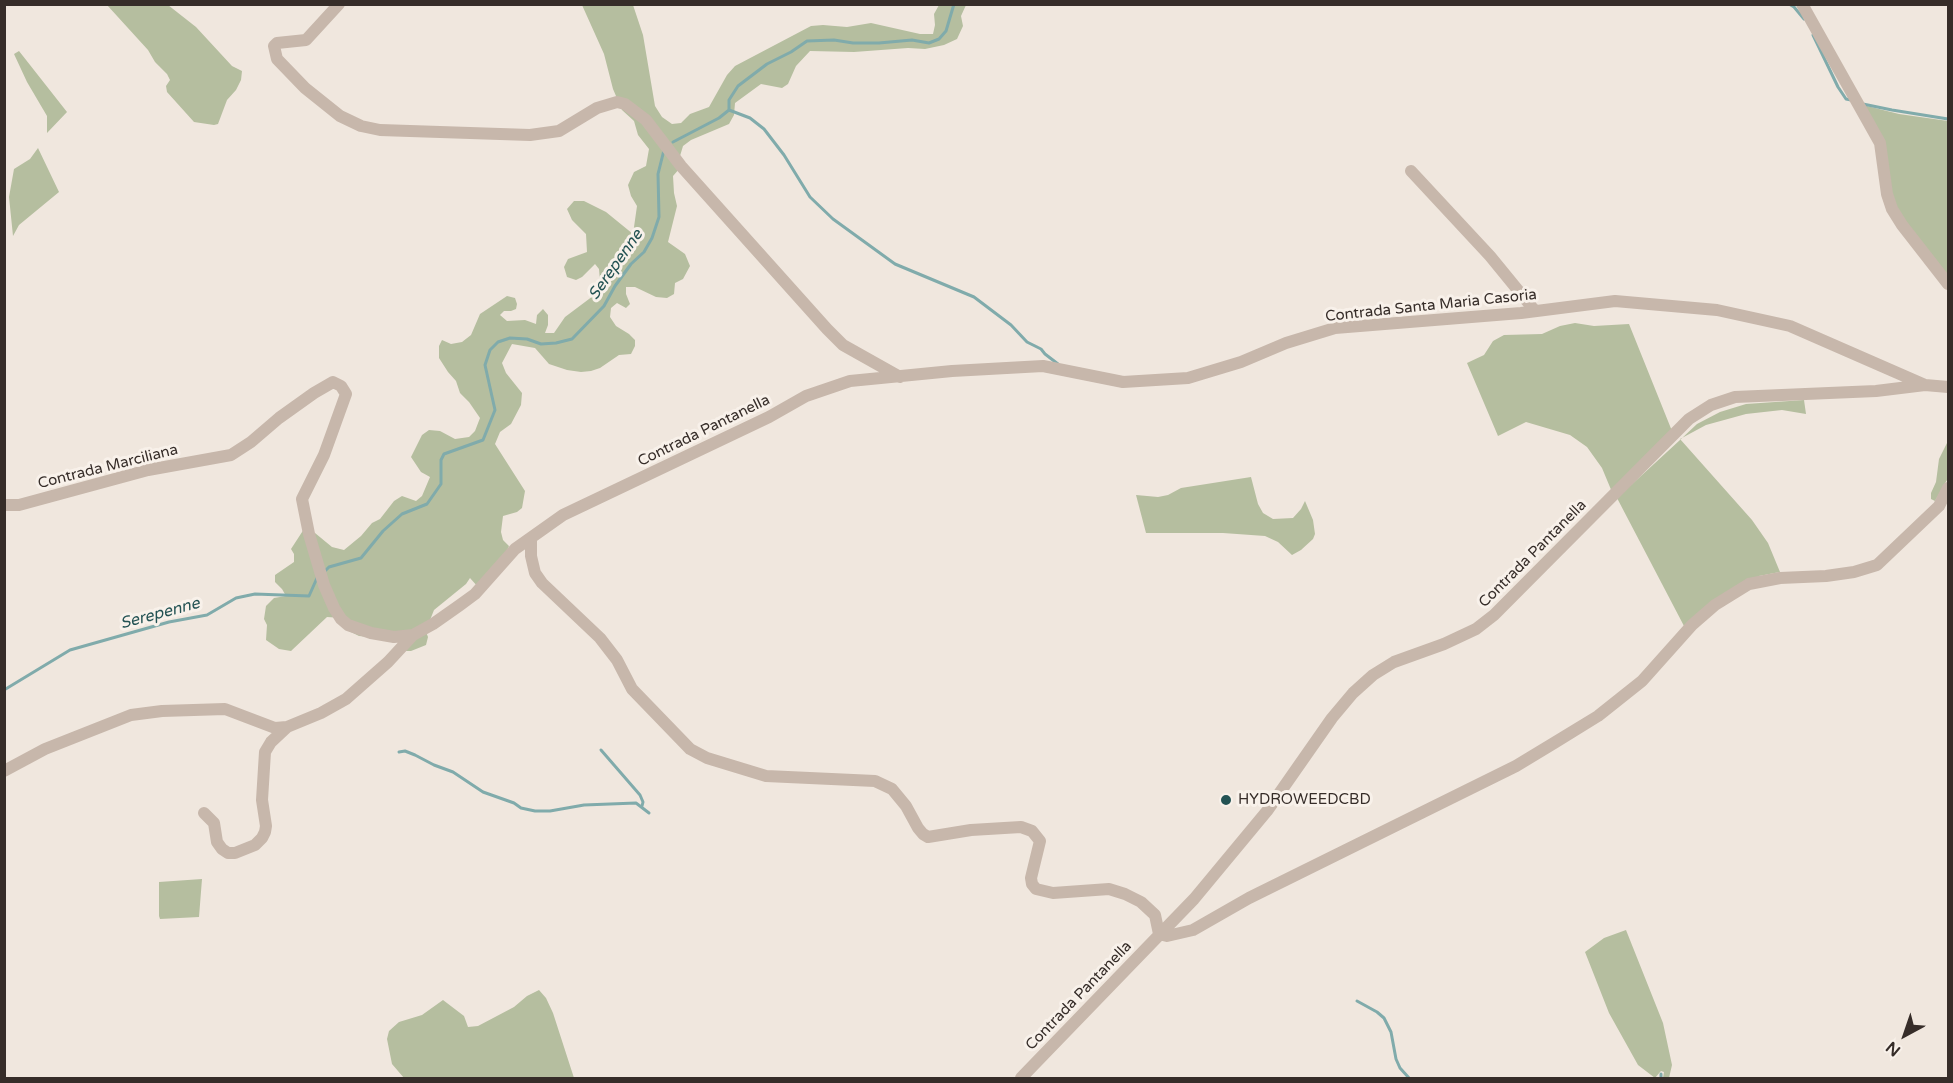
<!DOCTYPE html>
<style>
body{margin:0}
#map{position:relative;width:1953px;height:1083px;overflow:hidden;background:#f0e7de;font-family:"Varela Round",sans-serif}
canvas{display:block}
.frame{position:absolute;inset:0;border:6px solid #362d29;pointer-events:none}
.north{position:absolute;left:1875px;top:1005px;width:60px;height:60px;-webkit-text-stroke:4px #f8f1ea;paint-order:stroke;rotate:220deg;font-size:16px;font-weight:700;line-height:24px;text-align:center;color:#362d29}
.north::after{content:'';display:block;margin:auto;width:21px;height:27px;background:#362d29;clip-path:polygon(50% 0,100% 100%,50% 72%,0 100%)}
</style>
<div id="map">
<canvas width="1953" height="1083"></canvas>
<div class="frame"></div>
<div class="north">N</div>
</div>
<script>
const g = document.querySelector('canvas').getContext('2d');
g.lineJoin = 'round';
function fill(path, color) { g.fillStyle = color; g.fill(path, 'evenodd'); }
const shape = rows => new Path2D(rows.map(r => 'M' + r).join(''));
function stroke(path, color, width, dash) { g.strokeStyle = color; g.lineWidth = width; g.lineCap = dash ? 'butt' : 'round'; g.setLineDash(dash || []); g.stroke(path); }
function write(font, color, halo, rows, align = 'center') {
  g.font = font + ' "Varela Round",sans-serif'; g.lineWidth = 6; g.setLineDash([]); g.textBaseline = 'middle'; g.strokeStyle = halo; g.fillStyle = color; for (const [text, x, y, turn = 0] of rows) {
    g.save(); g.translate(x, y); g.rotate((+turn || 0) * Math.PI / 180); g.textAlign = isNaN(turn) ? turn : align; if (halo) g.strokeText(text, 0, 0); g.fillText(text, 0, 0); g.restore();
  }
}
fill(shape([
 [107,5,168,5,196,27,232,66,242,71,241,80,236,90,227,100,218,124,214,125,194,122,167,92,166,86,170,80,167,74,155,62,148,50],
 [582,5,633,5,643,35,655,106,662,117,672,124,681,123,690,114,709,107,727,75,735,66,811,26,823,25,847,27,871,23,920,34,933,34,935,25,934,14,939,5,966,5,961,16,963,26,957,39,944,45,925,49,908,48,854,52,810,51,796,66,788,84,782,88,761,84,735,103,734,115,729,124,691,140,683,146,680,156,680,168,673,176,674,193,677,206,668,242,685,254,690,266,683,279,675,283,674,294,667,298,656,297,635,287,626,287,626,294,630,304,626,308,617,303,611,308,610,317,616,326,629,334,635,340,635,346,631,354,619,355,600,368,591,371,581,372,567,370,549,364,535,348,512,344,502,363,506,373,522,393,521,405,511,424,500,432,495,444,525,491,522,508,517,512,503,516,501,532,503,540,509,546,506,553,478,587,470,578,466,584,434,610,430,620,423,624,428,637,426,645,411,651,403,651,404,640,359,636,349,631,343,618,327,617,291,651,279,649,266,640,267,625,264,619,266,606,274,598,286,596,282,589,275,582,275,575,294,562,294,554,291,549,304,529,315,533,332,547,344,550,361,536,372,523,380,519,394,501,402,496,416,501,422,496,430,477,421,472,411,457,422,435,429,430,440,431,455,439,469,437,475,431,480,418,469,402,460,393,456,381,448,372,439,358,439,346,442,340,451,344,462,342,471,335,480,314,507,296,515,298,517,304,516,309,511,311,504,311,500,315,507,321,525,320,536,324,537,315,543,309,548,315,548,325,545,333,554,333,565,317,597,293,600,281,599,269,595,264,582,277,576,280,567,277,564,267,568,259,587,252,586,234,572,220,567,209,574,201,584,201,606,212,633,234,637,206,631,196,628,185,634,172,646,166,649,149,638,135,634,121,622,110,613,89,604,54],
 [19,51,67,112,47,133,47,116,27,82,14,54],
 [1863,105,1899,114,1948,121,1948,276,1896,209],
 [38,148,59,192,19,225,13,236,9,197,14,169,30,159],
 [1575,323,1594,326,1629,324,1672,431,1612,492,1602,468,1587,447,1570,435,1526,422,1498,436,1467,363,1484,355,1493,341,1504,335,1542,334,1560,326],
 [1804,400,1806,414,1782,410,1746,414,1706,425,1680,439,1752,520,1768,543,1780,572,1759,576,1684,626,1617,498,1680,440,1697,424,1720,412,1746,404],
 [1948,441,1948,473,1947,480,1935,501,1931,499,1931,493,1936,482,1939,459],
 [1251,477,1258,504,1263,513,1273,519,1293,518,1301,509,1305,501,1313,520,1315,534,1313,539,1301,550,1292,555,1278,542,1265,536,1223,533,1146,533,1136,495,1158,497,1168,495,1181,488],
 [202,879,199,917,160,919,159,916,159,882],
 [1626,930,1663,1023,1672,1065,1669,1078,1663,1078,1664,1072,1661,1071,1655,1078,1638,1065,1609,1013,1585,952,1604,938],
 [539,990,546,998,553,1013,574,1078,404,1078,392,1064,387,1039,389,1031,399,1022,422,1015,443,1000,464,1016,468,1027,478,1026,514,1007,527,996]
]), '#b5be9f');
stroke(shape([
 [1789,4,1794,7,1804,19],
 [1813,35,1838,87,1846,99,1851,100],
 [1863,104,1892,110,1948,119],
 [729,110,750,118,764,129,784,155,810,197,833,219,895,264,974,297,1011,325,1027,342,1041,349,1045,354,1058,364],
 [673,142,719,118,729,110,729,100,738,86,767,64,791,52,807,41,834,40,853,43,879,43,912,40,929,43,939,39,946,31,954,4],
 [324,572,329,567,361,558,383,531,402,514,427,504,441,484,441,460,444,454,483,440,495,410,485,365,490,350,498,342,510,338,527,339,541,344,556,343,572,339,604,306,615,286,631,264,644,252,652,238,659,217,658,174,664,150],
 [4,690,70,650,169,622,207,615,236,598,255,594,309,596,317,578],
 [601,750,640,795,643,802,642,806],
 [399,752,405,751,415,755,434,765,453,772,483,792,514,803,521,808,535,811,550,811,584,805,636,803,649,813],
 [1357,1001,1377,1012,1384,1018,1391,1032,1396,1059,1400,1068,1409,1078],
 [1661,1078,1661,1074]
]), '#80abab', 3);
stroke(shape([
 [339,4,306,40,277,43,274,46,277,59,305,88,340,116,361,126,380,130,530,135,559,131,597,108,617,102,625,104,646,120,681,166,827,329,843,345,900,377],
 [1802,4,1880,143,1887,194,1892,209,1902,225,1948,284],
 [1411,171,1490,256,1535,311],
 [4,505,19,505,148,470,231,455,251,442,279,418,314,393,333,382,341,386,346,394,324,455,302,499,309,534,324,585,334,608,341,619,348,625,371,633,394,637,413,635,433,624,460,605,475,594,515,549,563,515,769,417,806,396,850,381,952,371,1043,366,1123,382,1188,378,1241,362,1286,343,1335,328,1521,313,1615,301,1717,310,1790,326,1925,385],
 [531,538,531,556,535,573,542,583,600,638,617,660,632,689,690,749,707,758,766,776,875,781,892,789,906,806,918,828,923,834,928,837,971,830,1021,827,1032,831,1040,841,1031,878,1032,884,1036,889,1053,893,1109,889,1125,894,1141,902,1155,915,1159,934,1167,936,1193,930,1249,898,1516,766,1554,743,1598,716,1642,681,1692,625,1715,605,1749,584,1780,578,1826,576,1854,572,1877,565,1939,506,1948,488],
 [4,771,45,749,131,715,162,711,225,709,275,728,287,727,321,713,346,699,388,662,413,635],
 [204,813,214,823,217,842,222,849,228,853,235,853,255,845,262,838,265,832,266,826,262,800,265,752,271,742,287,727],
 [1021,1078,1194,899,1267,811,1332,718,1353,693,1373,675,1394,662,1444,644,1476,629,1494,615,1689,419,1711,405,1735,397,1876,391,1925,385,1948,387]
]), '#c7b7ab', 12);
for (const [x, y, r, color] of [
 [1226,800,6,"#235253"]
]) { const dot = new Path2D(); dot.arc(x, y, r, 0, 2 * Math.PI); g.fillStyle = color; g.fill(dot); stroke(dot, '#f8f1ea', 2); }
write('15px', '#362d29', '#f8f1ea', [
 ["Contrada Santa Maria Casoria",1431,306,-6],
 ["Contrada Pantanella",704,431,-26],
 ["Contrada Marciliana",108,467,-14],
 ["Contrada Pantanella",1533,554,-45],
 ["Contrada Pantanella",1079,996,-46]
]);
write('15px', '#362d29', '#f8f1ea', [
 ["HYDROWEEDCBD",1238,800]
], 'left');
write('italic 16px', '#235253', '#f8f1ea', [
 ["Serepenne",616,265,-55],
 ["Serepenne",160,614,-15]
]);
</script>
